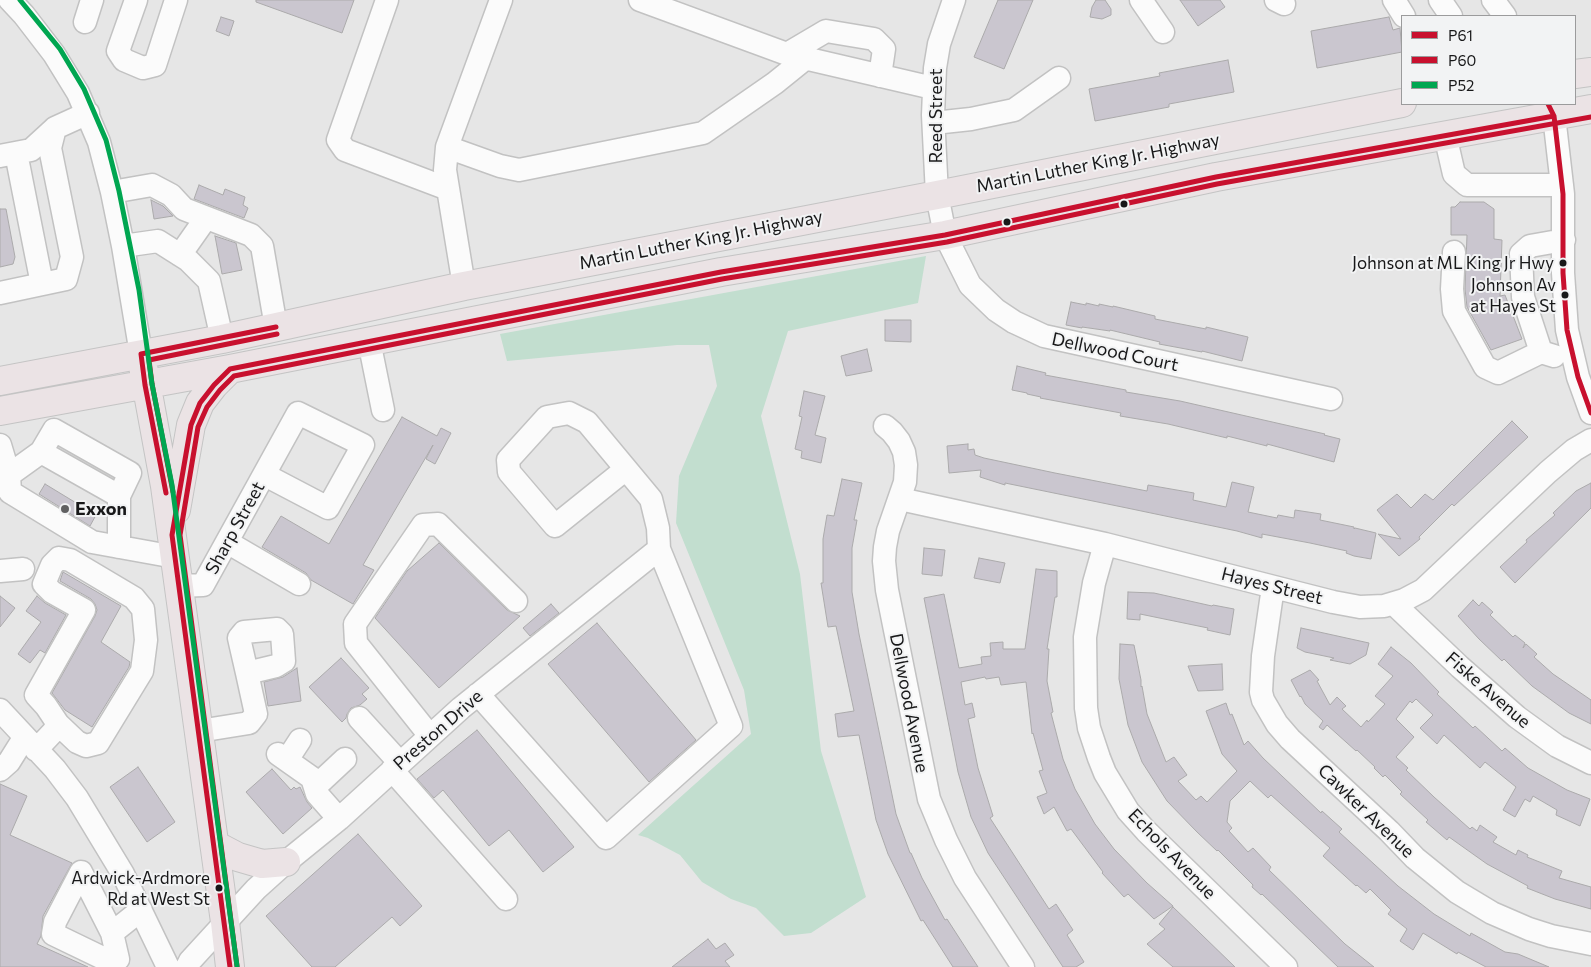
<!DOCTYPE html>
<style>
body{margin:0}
#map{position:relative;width:1591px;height:967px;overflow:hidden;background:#e6e6e6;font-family:Commissioner,sans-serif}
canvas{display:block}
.legend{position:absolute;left:1401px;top:15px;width:175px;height:90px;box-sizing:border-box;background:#f2f3f4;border:1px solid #9b9b9c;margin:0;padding:6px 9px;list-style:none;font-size:15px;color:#181819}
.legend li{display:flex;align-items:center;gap:10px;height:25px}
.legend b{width:25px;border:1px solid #9b9b9c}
</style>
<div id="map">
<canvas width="1591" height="967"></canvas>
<ul class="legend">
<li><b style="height:6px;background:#c8102e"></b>P61</li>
<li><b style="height:6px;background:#c8102e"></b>P60</li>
<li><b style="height:6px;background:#00a651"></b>P52</li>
</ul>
</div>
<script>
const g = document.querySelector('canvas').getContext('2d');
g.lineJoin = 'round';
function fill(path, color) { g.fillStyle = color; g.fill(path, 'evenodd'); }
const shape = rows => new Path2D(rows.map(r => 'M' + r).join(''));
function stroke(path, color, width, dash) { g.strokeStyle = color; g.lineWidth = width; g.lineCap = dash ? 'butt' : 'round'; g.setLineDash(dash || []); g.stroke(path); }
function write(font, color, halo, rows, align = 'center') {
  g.font = font + ' Commissioner,sans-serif'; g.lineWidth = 4; g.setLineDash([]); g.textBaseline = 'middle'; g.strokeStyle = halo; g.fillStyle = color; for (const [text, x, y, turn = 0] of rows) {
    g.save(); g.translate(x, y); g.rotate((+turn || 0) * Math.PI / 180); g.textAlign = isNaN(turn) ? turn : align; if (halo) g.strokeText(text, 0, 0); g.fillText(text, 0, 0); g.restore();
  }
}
fill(shape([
 [926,256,918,303,788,331,761,416,800,574,821,751,866,897,811,933,784,936,756,908,731,899,702,882,680,855,648,838,638,835,751,734,744,690,676,523,679,476,717,386,709,345,677,345,507,361,500,334]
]), '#c2decf');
const building = shape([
 [256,0,354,0,342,33,256,2,256,0],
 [998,0,1033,0,1004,69,974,57,998,0],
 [1096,0,1105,0,1111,9,1111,15,1102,19,1090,17,1092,7,1096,0],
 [1180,0,1220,0,1225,7,1198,26,1180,0],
 [221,17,234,21,229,36,216,31,221,17],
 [1389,17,1393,30,1400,28,1402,52,1317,68,1311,31,1389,17],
 [1228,60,1234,92,1169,104,1169,107,1095,121,1089,89,1160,76,1159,73,1228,60],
 [199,185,223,195,225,189,245,197,243,205,248,208,244,218,194,199,199,185],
 [151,200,163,206,173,216,154,219,151,200],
 [1460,202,1484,202,1494,209,1494,239,1502,240,1500,296,1505,295,1522,339,1491,350,1467,307,1465,289,1467,235,1451,235,1451,207,1455,207,1460,202],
 [0,209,6,209,15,257,13,264,0,267,0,209],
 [215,236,236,243,242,270,222,274,215,236],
 [1071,302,1086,305,1086,303,1099,306,1099,304,1113,307,1113,306,1155,316,1155,319,1206,329,1206,327,1248,337,1242,361,1202,351,1202,352,1159,344,1160,342,1110,330,1110,331,1082,327,1082,328,1066,325,1071,302],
 [885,320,911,320,911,342,885,341,885,320],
 [867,349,872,371,846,376,841,356,867,349],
 [1017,366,1046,373,1045,375,1126,390,1126,392,1180,401,1325,434,1324,435,1340,439,1334,462,1267,444,1267,446,1227,436,1227,438,1168,424,1120,416,1121,413,1040,398,1041,397,1027,394,1027,393,1012,390,1017,366],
 [804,391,825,396,815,435,826,438,821,463,801,458,802,451,795,449,802,417,799,416,804,391],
 [402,417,437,436,441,428,451,433,435,464,426,459,433,445,363,565,374,570,353,604,311,580,306,573,262,547,281,516,329,544,402,417],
 [1512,421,1528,437,1454,506,1452,504,1419,537,1420,539,1399,556,1378,534,1401,539,1377,510,1397,494,1411,508,1425,494,1433,500,1512,421],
 [968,444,968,450,974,449,975,455,984,458,1055,473,1147,491,1148,485,1194,493,1193,500,1226,507,1232,482,1254,487,1248,512,1277,518,1278,515,1294,518,1295,510,1321,514,1320,520,1354,527,1354,529,1355,528,1376,533,1371,559,1354,556,1346,553,1347,551,1310,543,1262,534,1262,538,1237,531,1127,508,1005,483,1005,485,980,477,981,470,949,473,947,446,968,444],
 [842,479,862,483,854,520,857,520,852,548,852,592,859,634,896,814,910,853,911,853,922,878,945,920,947,919,978,967,953,967,923,920,921,921,888,854,876,820,859,735,838,737,835,714,854,711,836,626,828,627,821,583,823,583,823,539,827,515,834,516,842,479],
 [1591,483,1591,508,1515,583,1500,567,1527,542,1526,540,1555,515,1553,513,1576,491,1591,483],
 [45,484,96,515,90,526,39,494,45,484],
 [439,543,507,610,520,616,439,688,375,618,407,571,439,543],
 [924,548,945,550,942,576,922,574,924,548],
 [979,558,1005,563,1000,583,974,578,979,558],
 [1036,569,1057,571,1057,597,1055,597,1047,649,1049,649,1047,681,1053,712,1051,713,1063,759,1075,789,1095,824,1114,849,1147,883,1173,906,1154,919,1128,894,1124,897,1102,873,1103,872,1071,829,1067,831,1054,807,1044,814,1037,797,1047,793,1039,771,1043,770,1033,733,1032,734,1026,682,1001,685,999,677,986,679,985,677,961,682,965,705,972,703,975,717,968,719,978,768,993,816,990,818,1049,909,1056,904,1073,930,1067,935,1084,962,1076,967,1063,967,988,853,971,817,958,772,924,598,944,594,959,668,982,664,981,657,991,656,990,643,1003,642,1003,649,1025,649,1036,569],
 [63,572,121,606,101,642,130,662,129,667,92,727,65,710,52,693,95,616,97,610,95,604,91,599,60,581,63,572],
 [1128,592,1154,593,1212,606,1213,605,1234,609,1230,635,1207,630,1208,628,1140,614,1140,620,1127,619,1128,592],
 [0,596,15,608,0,627,0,596],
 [37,596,45,603,66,615,45,653,40,650,30,663,18,654,41,622,26,611,37,596],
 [1473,600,1479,606,1482,602,1493,612,1490,615,1513,637,1515,635,1525,643,1523,648,1526,644,1537,654,1534,657,1553,674,1591,700,1591,724,1569,713,1532,686,1508,663,1504,659,1502,661,1479,639,1458,616,1473,600],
 [551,604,559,613,530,636,523,628,551,604],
 [597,623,696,740,649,782,548,664,597,623],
 [1301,628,1369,643,1366,655,1350,664,1330,660,1334,658,1305,652,1297,648,1301,628],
 [1120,644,1134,645,1141,680,1141,687,1142,686,1147,714,1166,762,1174,757,1187,775,1178,781,1196,800,1201,796,1207,802,1237,771,1222,754,1206,711,1226,703,1230,715,1232,714,1244,745,1248,741,1263,758,1321,813,1322,811,1342,829,1339,832,1398,886,1434,914,1470,936,1471,933,1505,952,1518,954,1549,967,1486,967,1458,952,1457,954,1423,933,1413,950,1400,941,1407,929,1388,914,1391,910,1370,889,1366,893,1357,885,1356,886,1323,856,1330,848,1271,795,1268,798,1250,781,1230,801,1227,822,1232,828,1229,831,1248,852,1253,848,1271,867,1269,870,1345,944,1374,967,1338,967,1262,894,1261,895,1252,887,1253,885,1218,850,1217,851,1197,832,1167,801,1142,762,1128,725,1119,679,1120,644],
 [1391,647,1411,663,1439,692,1437,694,1473,728,1475,726,1502,751,1505,748,1528,768,1567,790,1590,799,1580,826,1556,815,1557,810,1533,796,1530,802,1525,799,1515,817,1503,810,1516,787,1485,762,1480,768,1444,735,1437,744,1420,728,1433,715,1416,699,1412,703,1410,701,1396,719,1414,737,1396,757,1408,768,1406,770,1434,797,1470,829,1472,827,1477,831,1480,825,1497,837,1493,842,1516,855,1518,850,1528,855,1527,857,1562,871,1559,878,1591,887,1591,909,1555,899,1527,888,1528,886,1487,864,1449,837,1447,840,1426,822,1428,820,1400,794,1402,792,1385,775,1383,777,1374,768,1375,767,1357,750,1356,751,1327,725,1323,730,1319,727,1323,721,1305,704,1301,696,1300,697,1291,680,1310,670,1319,680,1317,681,1330,705,1337,697,1346,706,1342,709,1361,727,1367,720,1368,722,1385,704,1375,696,1393,676,1378,664,1391,647],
 [341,658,369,688,362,694,367,699,360,705,351,708,347,714,346,718,342,722,309,687,341,658],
 [1222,664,1223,690,1198,691,1188,666,1222,664],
 [297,668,301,701,268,706,264,682,283,677,297,668],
 [477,730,574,847,543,872,509,830,489,846,443,790,434,798,417,779,477,730],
 [138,767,175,822,147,842,110,787,138,767],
 [272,769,291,790,294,787,296,789,300,787,307,802,312,808,283,834,246,792,272,769],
 [0,784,27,796,10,835,72,863,43,916,41,936,37,944,88,967,0,967,0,784],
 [358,834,422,906,400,926,392,917,335,967,312,967,266,916,358,834],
 [1173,907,1201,934,1235,967,1173,967,1147,944,1165,929,1159,924,1173,907],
 [708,939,716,949,725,943,734,955,725,961,730,967,672,967,708,939]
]);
fill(building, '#cac6cf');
stroke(building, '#abaaab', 1);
const minor = shape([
 [10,0,24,15,54,54,78,93,99,142,112,192,123,246,141,354],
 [136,0,118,51,124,60,143,68,155,65,176,0],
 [387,0,338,140,345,150,448,189],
 [640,0,787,54,933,88],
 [954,0,939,44,935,68,933,115,937,195,945,235,970,285,996,310,1014,322,1044,336,1331,399],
 [1141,0,1163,32],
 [1276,0,1284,4],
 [1394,0,1404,16],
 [1440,0,1451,16],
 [1493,0,1505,16],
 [85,22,92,0],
 [787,54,826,31,874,39,884,49,880,76],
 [1548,104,1554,116,1563,194,1563,273,1567,330,1578,377,1591,413],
 [934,123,971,119,1014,110,1059,78],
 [1445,135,1454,174,1467,185,1562,185],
 [447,147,500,166,519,170,703,133,775,83,806,58],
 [16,153,42,284],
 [0,156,31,150,55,128],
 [112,192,152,185,171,195,184,209,251,235,262,246,276,327],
 [123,246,158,241,188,260,209,281,222,339],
 [1454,252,1452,289,1454,311,1485,367,1498,373,1541,352],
 [180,255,206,218],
 [464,286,445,170,447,147,501,0],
 [0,293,66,279,72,257,50,148,55,128,88,113],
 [369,341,383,410],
 [1554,356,1541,352,1523,297,1521,254,1530,246,1564,240],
 [885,426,892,432,899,441,904,452,906,465,905,482,888,531,885,547,884,561,887,590,929,799,946,840,965,878,1023,967],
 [0,445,9,475,10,492,92,542,175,557],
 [41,452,119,496],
 [9,475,41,452,54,430,130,473,119,496,119,547],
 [900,499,1105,544,1333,602,1360,607,1384,606,1404,600,1423,590,1548,472,1574,450,1591,440],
 [227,542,299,584],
 [1105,544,1094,583,1085,637,1086,708,1089,728,1099,758,1105,773,1128,811,1146,831,1286,967],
 [0,571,23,569],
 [179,586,203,585,298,413,363,445,328,508,265,475],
 [1273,587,1263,656,1261,692,1263,700,1277,724,1290,739,1389,831,1415,858,1457,892,1492,913,1529,929,1551,936,1591,944],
 [1394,604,1460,667,1517,717,1557,746,1591,763],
 [478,694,606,838,731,726,659,549,658,528,651,499,587,422,569,413,547,417,508,460,509,472,555,526,626,469],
 [0,710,55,769,77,798,123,874,168,967],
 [359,718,400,763],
 [199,731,249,723,256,714,247,673,239,638,244,632,277,629,282,634,284,661,276,666,247,673],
 [430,736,356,643,355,624,423,525,438,524,516,601],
 [36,750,53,732,58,724,77,742,86,746,98,743,142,671,146,640,143,609,134,598,70,560,59,558,52,565,44,584,52,592,84,610,36,695,46,706,58,724],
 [278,754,312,778,317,794,339,819],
 [287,760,300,740],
 [0,770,9,762,24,738],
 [392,770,506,899],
 [315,787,345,759],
 [112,933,81,872,55,922,53,934,113,963,118,959,112,933,141,910],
 [187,967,190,961,256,889,286,862,339,819,461,708,659,549]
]);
const major = shape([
 [1575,74,1591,72],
 [143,366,165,486,225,922,230,967],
 [0,381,222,339,464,286,937,195,1402,103],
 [0,411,230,369,721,272,945,235,1216,177,1591,109],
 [176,510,191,425,200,403,214,385,230,369],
 [215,845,238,857,262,864,286,862]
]);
stroke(minor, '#c2c2c2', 25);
stroke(major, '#c4c4c4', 30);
stroke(minor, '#fbfbfb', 22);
stroke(major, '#ebe3e5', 28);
stroke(shape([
 [1548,104,1554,116,1563,194,1563,273,1567,330,1578,377,1591,413],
 [166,493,145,385,141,354,276,327],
 [230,967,172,535,191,425,200,403,214,385,230,369,721,272,945,235,1216,177,1554,116]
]), '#c8102e', 5);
stroke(shape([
 [173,492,152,384,149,360,277,334],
 [237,966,180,535,198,427,207,407,220,390,234,376,722,279,947,242,1217,184,1591,117]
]), '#c8102e', 5);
stroke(shape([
 [20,0,60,49,84,89,106,140,119,191,139,290,152,384,172,485,237,966]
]), '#00a651', 5);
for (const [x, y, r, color] of [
 [1124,204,4.5,"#181819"],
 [1007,222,4.5,"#181819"],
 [1563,263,4.5,"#181819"],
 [1565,295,4.5,"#181819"],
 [65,509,5,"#606061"],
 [219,888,4.5,"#181819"]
]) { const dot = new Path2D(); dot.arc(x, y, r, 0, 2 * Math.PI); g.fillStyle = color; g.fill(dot); stroke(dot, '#f2f3f4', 2); }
write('17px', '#181819', '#f2f3f4', [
 ["Johnson at ML King Jr Hwy",1554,263],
 ["Johnson Av",1556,285],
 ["at Hayes St",1556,306],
 ["Ardwick-Ardmore",210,878],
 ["Rd at West St",210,899]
], 'right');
write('18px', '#181819', '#f2f3f4', [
 ["Reed Street",936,116,-90],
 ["Martin Luther King Jr. Highway",1098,163,-11],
 ["Martin Luther King Jr. Highway",701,240,-11],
 ["Dellwood Court",1115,352,12],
 ["Sharp Street",235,528,-61],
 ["Hayes Street",1272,586,14],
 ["Fiske Avenue",1488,690,41],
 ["Dellwood Avenue",909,703,79],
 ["Preston Drive",438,730,-41],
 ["Cawker Avenue",1366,811,44],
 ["Echols Avenue",1172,854,46]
]);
write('bold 18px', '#181819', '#f2f3f4', [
 ["Exxon",75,509]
], 'left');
</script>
